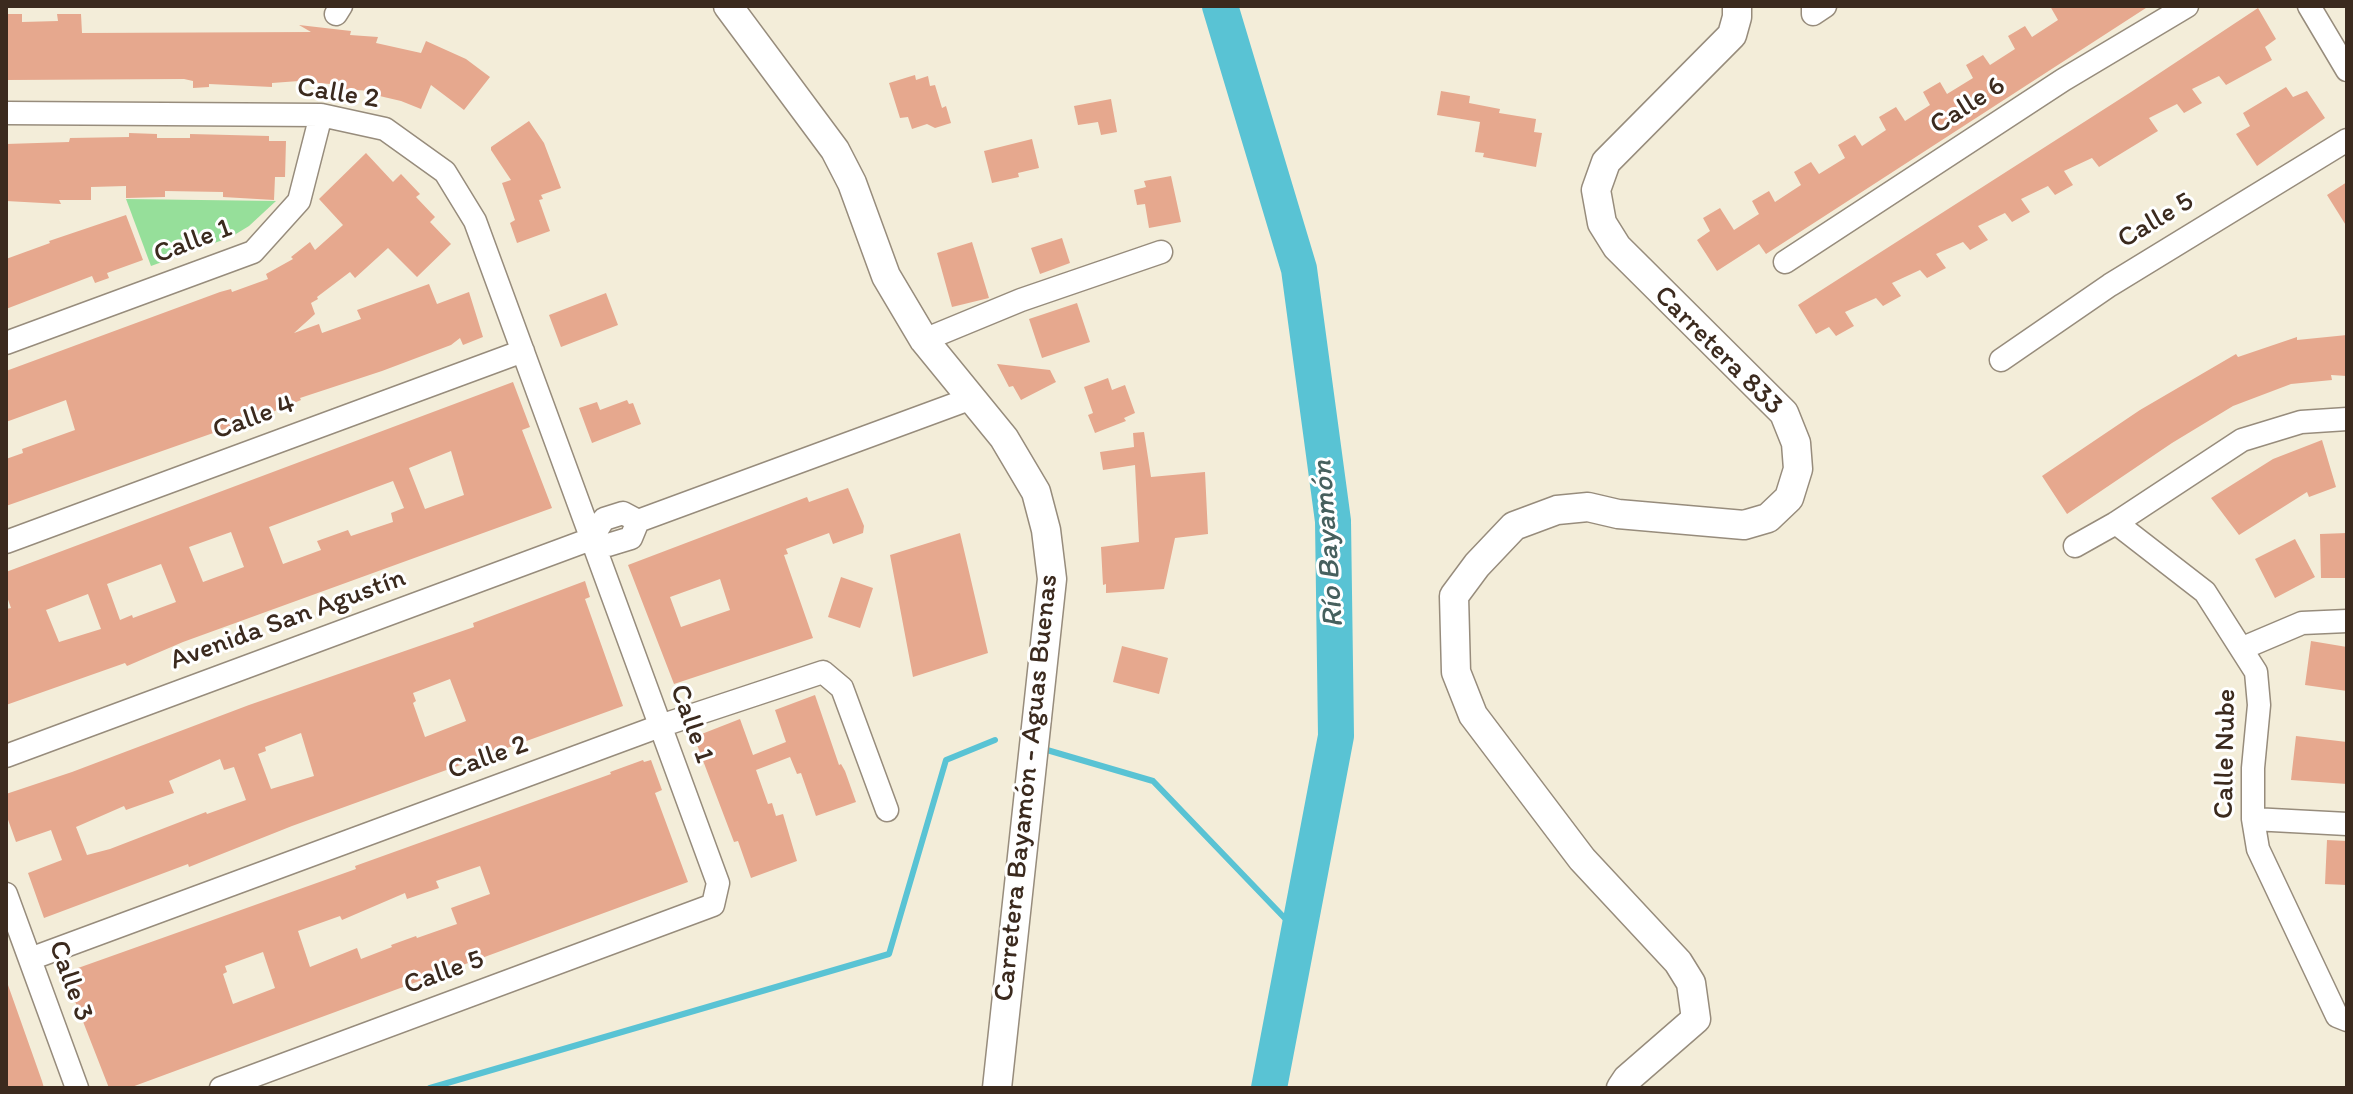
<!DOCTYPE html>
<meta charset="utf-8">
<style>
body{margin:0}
#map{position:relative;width:2353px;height:1094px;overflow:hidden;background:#f3edd9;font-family:Itim,sans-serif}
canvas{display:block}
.frame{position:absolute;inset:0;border:8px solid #3b2a1e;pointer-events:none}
</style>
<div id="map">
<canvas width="2353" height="1094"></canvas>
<div class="frame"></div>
</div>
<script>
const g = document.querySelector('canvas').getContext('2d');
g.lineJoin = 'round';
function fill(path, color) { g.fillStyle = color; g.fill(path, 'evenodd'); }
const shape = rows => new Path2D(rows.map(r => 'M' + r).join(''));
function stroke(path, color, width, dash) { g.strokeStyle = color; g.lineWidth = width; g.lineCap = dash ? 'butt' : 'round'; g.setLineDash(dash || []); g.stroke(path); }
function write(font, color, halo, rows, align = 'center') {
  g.font = font + ' Itim,sans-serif'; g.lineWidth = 6; g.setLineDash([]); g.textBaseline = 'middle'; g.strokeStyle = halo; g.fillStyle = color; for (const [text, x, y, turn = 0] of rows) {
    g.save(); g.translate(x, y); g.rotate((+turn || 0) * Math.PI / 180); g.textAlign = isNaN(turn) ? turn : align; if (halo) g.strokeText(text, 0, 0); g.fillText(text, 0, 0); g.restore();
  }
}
fill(shape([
 [126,199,276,201,249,226,231,237,151,266]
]), '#96df9a');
stroke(shape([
 [1047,750,1153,781,1299,933],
 [430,1088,889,954,946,760,995,740]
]), '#59c3d4', 6);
stroke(shape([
 [1220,6,1299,269,1333,521,1336,736,1269,1088]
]), '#59c3d4', 36);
fill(shape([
 [2050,6,2149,6,1766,254,1759,244,1717,271,1697,240,1710,231,1703,218,1720,208,1734,230,1759,214,1752,201,1769,191,1775,202,1801,185,1794,172,1811,162,1819,174,1845,158,1838,145,1855,135,1862,146,1886,130,1879,117,1896,107,1905,121,1930,105,1923,92,1940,82,1947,94,1973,78,1966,65,1983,55,1990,65,2015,49,2008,36,2025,26,2032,37,2058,20],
 [2258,8,2276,39,2265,47,2272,60,2226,85,2219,76,2192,89,2202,103,2184,113,2177,104,2149,118,2158,131,2099,167,2092,158,2064,171,2073,185,2055,195,2048,186,2021,199,2030,212,2012,222,2005,213,1978,226,1988,240,1970,250,1963,242,1936,254,1946,268,1927,278,1920,270,1892,283,1901,296,1883,306,1876,298,1845,312,1854,326,1836,336,1829,327,1816,334,1798,305,2131,92],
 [6,14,22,14,22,22,58,21,57,14,81,14,82,33,311,32,299,25,351,31,350,35,378,37,376,43,421,53,426,41,466,59,490,77,464,110,431,85,421,109,401,101,371,94,372,91,340,89,340,85,299,81,272,83,272,87,209,84,209,87,193,88,193,81,184,79,6,80],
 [915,75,916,80,928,76,930,86,935,85,942,108,946,106,951,123,935,128,927,124,912,129,908,117,900,118,889,83],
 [2286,87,2293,97,2307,91,2325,118,2257,166,2236,134,2250,126,2243,113],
 [1441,91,1470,96,1469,103,1500,109,1499,113,1536,119,1534,132,1542,133,1536,167,1483,157,1484,153,1475,152,1480,122,1437,115],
 [1111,99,1117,132,1101,135,1098,122,1078,125,1074,106],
 [529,121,544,143,561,188,541,195,543,199,539,200,550,231,517,243,510,223,515,220,502,183,511,180,491,150,491,147],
 [129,133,157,134,157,138,190,138,190,134,269,136,269,141,286,141,285,177,275,177,274,200,223,197,223,192,165,191,165,197,126,198,126,186,91,187,91,200,59,200,61,204,6,201,6,144,69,142,70,138,129,137],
 [1032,139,1039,168,1018,173,1019,177,992,183,984,151],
 [366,153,393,182,401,174,420,194,416,197,435,217,430,222,451,244,417,277,388,248,355,278,350,272,317,297,318,299,311,303,315,314,294,333,319,324,322,333,361,319,357,310,429,284,437,304,469,292,483,337,463,345,460,338,451,345,382,371,300,398,301,400,270,413,6,506,6,459,23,453,22,449,75,430,66,400,6,422,6,371,220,292,231,289,232,292,268,279,266,274,293,259,291,257,310,242,315,250,343,225,319,199],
 [1171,176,1181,222,1149,228,1145,204,1137,205,1134,190,1146,187,1144,181],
 [2347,182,2347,227,2327,195],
 [126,215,143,260,107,273,109,278,95,283,92,276,6,309,6,259,50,243,49,241],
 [1062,238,1070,263,1040,274,1031,248],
 [972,242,989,298,952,307,937,253],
 [606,293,618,325,561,347,549,315],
 [1077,303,1090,342,1042,358,1029,319],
 [2347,335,2347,376,2331,375,2332,380,2291,384,2233,406,2172,443,2067,514,2042,476,2140,410,2236,354,2238,357,2297,337,2297,340],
 [997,364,1050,370,1056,382,1021,400,1013,386,1009,387],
 [1108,378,1112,390,1125,385,1135,413,1124,418,1126,421,1095,433,1088,415,1093,413,1084,387],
 [513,382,530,427,522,430,552,508,183,642,127,666,125,663,6,705,6,609,11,608,6,594,6,572],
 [451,451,464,495,425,509,409,468],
 [393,481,404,508,391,513,393,522,351,536,348,530,317,541,321,550,283,564,269,527],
 [231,532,244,567,203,582,189,547],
 [161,564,176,602,133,618,132,615,120,620,107,584],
 [88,594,101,629,59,642,46,610],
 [627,400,629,404,633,403,641,424,592,443,579,408,597,402,600,410],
 [1144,432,1151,477,1205,472,1208,534,1175,538,1164,589,1106,593,1106,584,1103,585,1101,547,1139,542,1135,465,1103,470,1100,452,1134,447,1133,433],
 [2322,440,2336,487,2309,497,2307,492,2239,535,2211,498,2273,459],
 [848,488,864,526,863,533,833,544,829,533,786,549,788,554,784,555,813,638,674,684,628,565,807,497,809,502],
 [720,579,730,610,681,627,670,597],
 [960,533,988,653,913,677,890,555],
 [2347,533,2345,578,2321,578,2320,534],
 [2295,539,2315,577,2275,598,2255,559],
 [841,577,873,588,860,628,828,617],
 [585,581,590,597,585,599,623,706,292,826,189,867,188,864,44,918,28,873,62,860,51,830,16,842,6,814,6,794,72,772,249,705,474,627,473,623],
 [450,679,466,721,425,737,413,703,416,701,413,693],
 [301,733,314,776,271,789,258,754,266,751,265,747],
 [220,759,224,770,234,767,246,800,207,814,206,812,110,849,87,855,76,827,124,806,126,810,174,793,169,781],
 [2311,641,2347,647,2347,691,2305,685],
 [1122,646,1168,658,1159,694,1113,682],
 [815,695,839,765,841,764,845,771,856,802,816,816,801,773,797,774,790,757,756,770,768,804,772,803,776,816,783,814,797,861,751,878,738,841,734,842,694,737,740,719,753,755,786,742,775,710],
 [2296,736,2347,742,2347,784,2291,780],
 [643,760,644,762,651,760,662,790,655,793,688,882,129,1088,109,1088,64,973,356,869,355,866,611,774,610,772],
 [480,866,490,894,451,908,457,924,417,938,416,936,391,945,392,947,361,959,357,948,310,967,298,931,340,916,342,920,405,893,407,899,439,888,436,881],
 [263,952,275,988,233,1004,223,974,227,972,225,966],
 [2327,840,2347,841,2347,885,2325,884],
 [8,985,42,1081,44,1088,6,1088,6,986]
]), '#e6a88e');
const minor = shape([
 [1813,6,1813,14,1825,6],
 [2309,6,2347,70],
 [336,14,341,6],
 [6,113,321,115,385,129,445,172,475,221,718,883,713,905,221,1088],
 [1785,262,2063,80,2187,6],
 [924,340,1021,300,1161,252],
 [6,343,253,252,299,201,321,115],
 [2001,360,2110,285,2347,140],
 [2116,523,2205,592,2256,672,2259,705,2253,768,2253,819,2258,849,2337,1016,2347,1020],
 [591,539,608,545,631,538,638,521,972,398],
 [6,542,523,351],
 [2075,546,2116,523,2242,440,2301,422,2347,419],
 [2243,648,2302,623,2347,621],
 [6,756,591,539,604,519,623,513,638,521],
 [2253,819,2347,824],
 [6,894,77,1088],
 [30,959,660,726,823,672,842,688,887,810]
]);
const tertiary = shape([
 [728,6,835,150,852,183,886,276,924,340,1004,438,1036,492,1046,530,1052,579,997,1088],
 [1621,1088,1627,1079,1696,1019,1691,983,1678,962,1582,859,1473,715,1456,672,1454,596,1477,565,1514,526,1557,510,1588,507,1618,514,1744,525,1768,518,1789,498,1798,469,1796,443,1784,413,1617,247,1602,223,1596,190,1606,162,1732,35,1737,17,1737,6]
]);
stroke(minor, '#978c7c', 25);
stroke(tertiary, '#978c7c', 31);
stroke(minor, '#fff', 22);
stroke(tertiary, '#fff', 28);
write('28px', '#3b2a1e', '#fff', [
 ["Calle 2",338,94,9],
 ["Calle 6",1968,106,-33],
 ["Calle 5",2156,221,-31],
 ["Calle 1",193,242,-21],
 ["Carretera 833",1718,351,45],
 ["Calle 4",254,418,-20],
 ["Avenida San Agustín",288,620,-20],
 ["Calle 1",691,724,70],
 ["Calle Nube",2226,754,-89],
 ["Calle 2",488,758,-20],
 ["Carretera Bayamón - Aguas Buenas",1027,788,-84],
 ["Calle 5",444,973,-20],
 ["Calle 3",70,981,70]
]);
write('italic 30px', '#46605e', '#fff', [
 ["Río Bayamón",1329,544,-94]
]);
</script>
